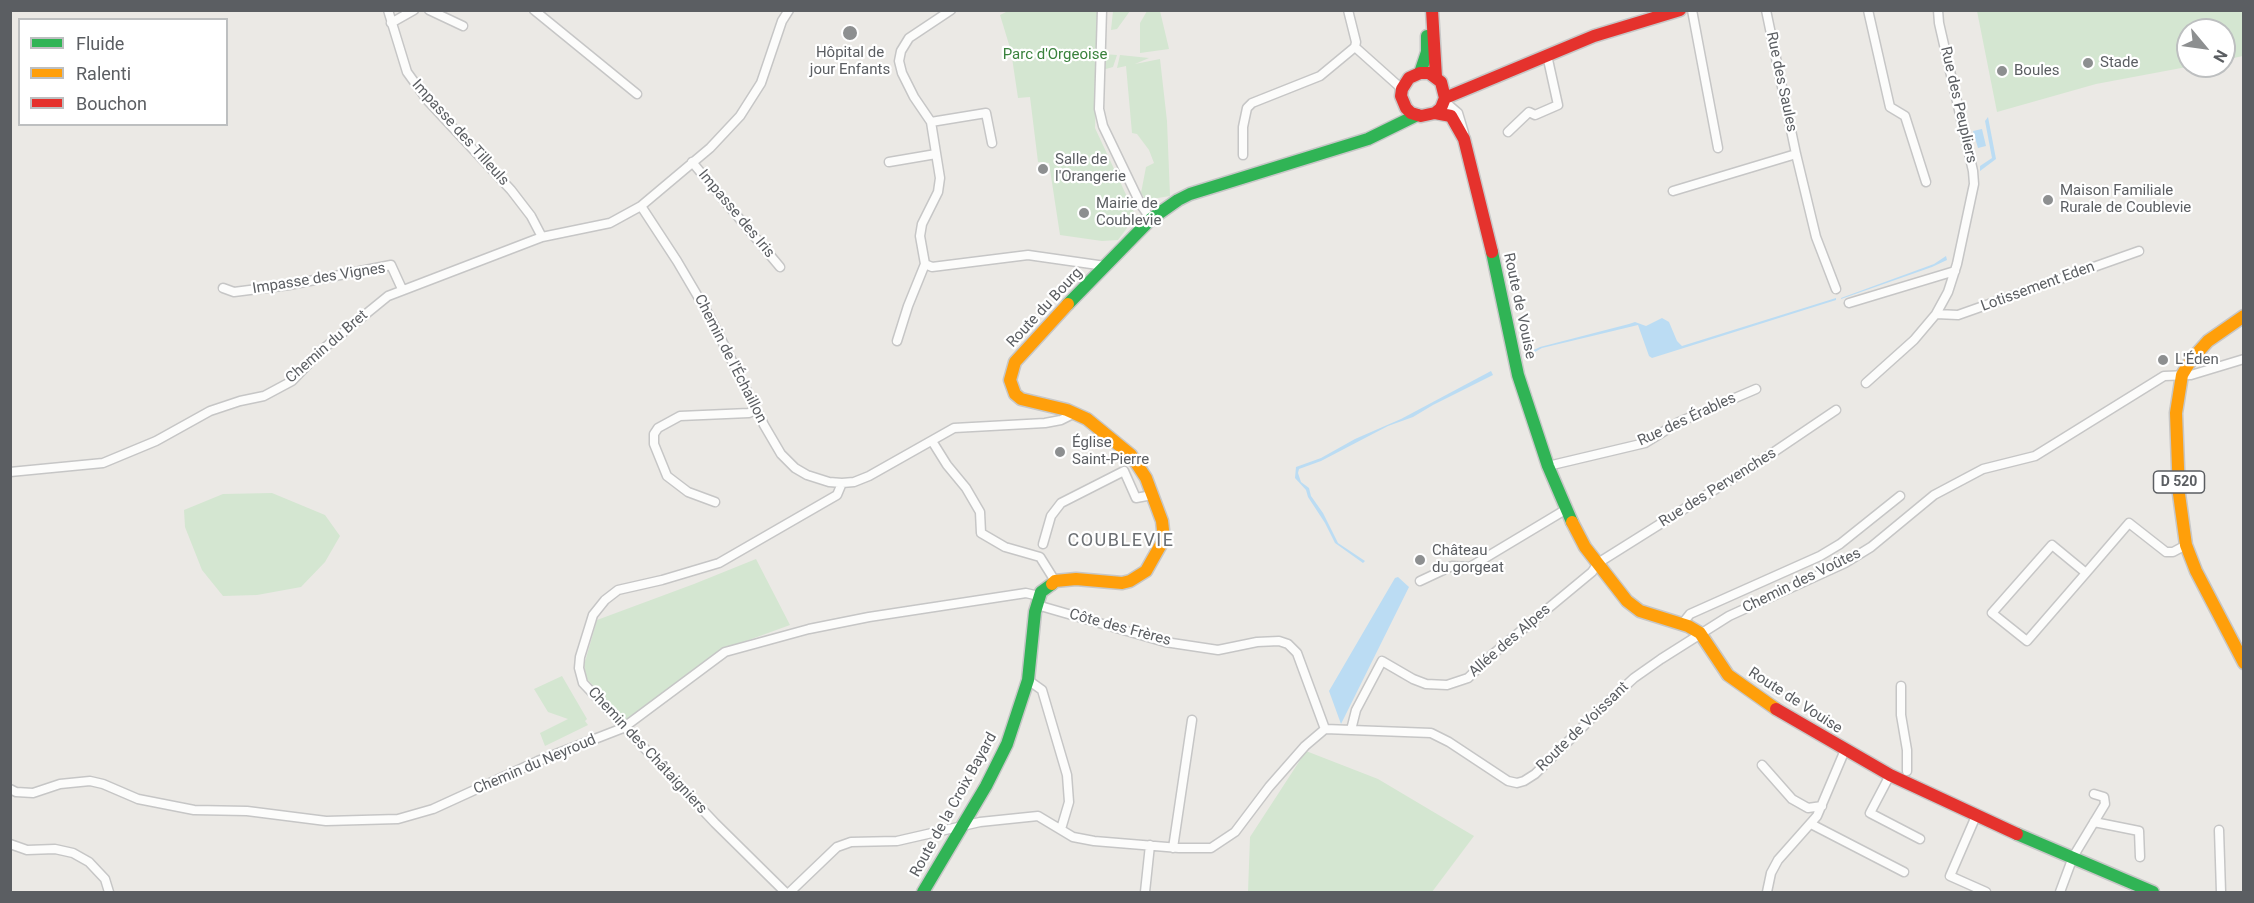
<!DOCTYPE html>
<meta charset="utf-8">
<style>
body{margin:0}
#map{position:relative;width:2254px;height:903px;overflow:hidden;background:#ebe9e5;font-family:Roboto,sans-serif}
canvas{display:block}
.frame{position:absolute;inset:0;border:12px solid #5b5e62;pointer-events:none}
.legend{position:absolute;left:18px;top:18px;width:210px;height:108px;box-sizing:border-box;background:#fff;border:2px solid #bdbfc0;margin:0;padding:8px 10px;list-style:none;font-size:18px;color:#5b5e62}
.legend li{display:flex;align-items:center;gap:12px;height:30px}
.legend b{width:30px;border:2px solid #bdbfc0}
.north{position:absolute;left:2176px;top:18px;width:60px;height:60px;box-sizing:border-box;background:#fff;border:2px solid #bdbfc0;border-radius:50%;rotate:119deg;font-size:16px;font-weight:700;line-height:24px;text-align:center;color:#5b5e62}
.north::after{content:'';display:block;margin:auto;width:21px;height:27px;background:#8d8f90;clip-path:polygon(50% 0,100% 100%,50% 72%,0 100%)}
</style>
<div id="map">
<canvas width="2254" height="903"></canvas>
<div class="frame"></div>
<ul class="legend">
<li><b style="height:8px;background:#30b455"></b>Fluide</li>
<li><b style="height:8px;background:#ff9f0a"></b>Ralenti</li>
<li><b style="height:8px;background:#e5322d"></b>Bouchon</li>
</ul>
<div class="north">N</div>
</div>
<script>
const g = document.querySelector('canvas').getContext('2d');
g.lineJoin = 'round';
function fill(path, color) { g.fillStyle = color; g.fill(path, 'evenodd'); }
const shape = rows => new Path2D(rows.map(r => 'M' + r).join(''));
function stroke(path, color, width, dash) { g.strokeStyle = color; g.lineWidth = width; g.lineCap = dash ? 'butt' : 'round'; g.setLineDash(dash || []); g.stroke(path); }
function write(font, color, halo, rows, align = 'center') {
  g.font = font + ' Roboto,sans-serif'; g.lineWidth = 4.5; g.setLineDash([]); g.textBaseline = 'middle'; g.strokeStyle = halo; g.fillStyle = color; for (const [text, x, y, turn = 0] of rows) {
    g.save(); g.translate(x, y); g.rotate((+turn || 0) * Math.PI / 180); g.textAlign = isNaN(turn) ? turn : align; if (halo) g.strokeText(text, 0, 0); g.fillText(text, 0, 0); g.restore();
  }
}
fill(shape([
 [1010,10,1099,11,1095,128,1136,216,1118,240,1102,241,1060,235,1049,163,1038,162,1030,97,1018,98,1011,51,1000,15],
 [1113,11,1130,11,1117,29,1111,30],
 [1147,11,1160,11,1169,49,1140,53,1140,23],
 [1977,11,2243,11,2243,56,2224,60,2224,30,2188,30,2188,66,2192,66,2096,84,1997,112],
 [1103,54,1117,55,1113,67,1102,70],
 [1120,55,1149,58,1135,64,1160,59,1167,121,1170,196,1146,200,1141,193,1146,167,1154,163,1149,150,1137,134,1132,133,1126,66,1117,68],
 [272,493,325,515,340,536,325,562,301,587,257,595,223,596,202,570,185,527,184,510,223,494],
 [756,559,790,625,724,649,627,722,587,679,584,665,597,620,694,584],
 [562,676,587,719,585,721,588,725,545,746,540,733,568,719,548,712,534,689],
 [1306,751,1378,779,1474,836,1432,892,1248,892,1250,837]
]), '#d4e6d1');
fill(shape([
 [1988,117,1996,159,1980,171,1980,166,1992,158,1985,121],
 [1982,129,1986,146,1978,148,1973,131],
 [1946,256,1947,260,1932,267,1841,299,1841,298,1934,264],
 [1836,298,1836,300,1652,358,1649,356,1638,325,1542,348,1524,358,1523,355,1540,347,1629,324,1635,322,1646,326,1662,318,1669,322,1677,341,1682,346],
 [1491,371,1493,375,1433,405,1413,417,1388,426,1321,461,1299,469,1298,473,1301,482,1309,488,1311,496,1323,513,1338,543,1365,561,1363,563,1335,543,1325,523,1308,497,1306,490,1295,478,1296,467,1321,458,1355,439,1401,419],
 [1398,577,1409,587,1341,724,1329,691,1385,595,1395,578]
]), '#bbdcf3');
const street = shape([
 [388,10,407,72,428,101,511,190,531,216,542,237],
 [429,10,463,26],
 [534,10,637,94],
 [1102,10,1099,109,1103,126,1141,205,1151,219],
 [1692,10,1718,148],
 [1766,10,1796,154,1816,237,1836,289],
 [1868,10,1890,107,1905,116,1926,182],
 [391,23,414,10],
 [1355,47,1402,89],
 [1444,101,1458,113,1464,133],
 [931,122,986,113,992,143],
 [1508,132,1529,112,1535,115,1558,105,1547,55],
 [1243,155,1243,127,1247,108,1252,103,1320,76,1355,47,1356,42,1348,10],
 [692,162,780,267],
 [889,162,936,154],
 [1673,191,1796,154],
 [641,206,677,261,710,317,764,425,781,454,795,468,807,475,829,482,842,483],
 [925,264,932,267,1028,255,1105,266],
 [223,288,234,292,289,285,391,265,402,289],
 [1849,303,1955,271],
 [1936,314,1958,315,2139,251],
 [897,341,908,306,925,264,920,236,922,224,938,192,940,178,931,122,914,97,902,73,899,61,901,51,909,38,951,10],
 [1866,383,1914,340,1936,314,1948,292,1957,264,1974,184,1973,171,1939,23,1938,10],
 [932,441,947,465,966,488,980,512,981,533,1005,547,1040,557,1055,581],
 [1548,466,1645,443,1679,422,1756,389],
 [10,472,103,463,156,441,210,411,240,401,264,396,292,381,323,349,388,296,542,237,610,223,641,206,710,148,740,116,761,83,782,21,789,10],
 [715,502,688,492,667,476,654,444,654,434,658,428,680,416,749,413,756,409],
 [1043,544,1051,516,1061,503,1124,471,1136,498,1152,495],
 [2086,573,2052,545,1992,613,2027,641,2086,573,2129,523,2166,552,2173,552,2186,545],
 [1420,581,1452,566,1470,567,1565,510],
 [1037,605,1165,642,1218,650,1257,642,1279,641,1288,644,1297,653,1325,729],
 [1682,624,1690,614,1820,556,1840,544,1900,496],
 [1028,680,1042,690,1067,775,1069,802,1061,829],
 [1901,686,1901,715,1907,750,1907,771],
 [1325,729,1431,733,1449,742,1508,781,1517,783,1524,781,1535,774,1609,701,1634,678,1661,659,1729,616,1845,563,1871,547,1934,495,1983,469,2035,456,2164,376,2191,375,2244,359],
 [1351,730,1356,710,1382,661,1413,679,1426,684,1447,685,1468,678,1493,654,1592,572,1598,563,1762,460,1836,410],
 [1762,765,1792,799,1808,808,1822,806],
 [1890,775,1870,813,1920,839],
 [10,789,16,792,33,793,60,784,90,781,103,784,138,799,194,810,247,811,326,821,398,819,433,809,538,761,623,728,725,652,809,629,869,617,1026,593,1039,596],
 [1976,816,1950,876,1986,892],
 [2094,822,2139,831,2140,857],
 [1811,824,1904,872],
 [2219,830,2221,892],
 [10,844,27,850,55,849,73,853,89,862,105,879,109,892],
 [1173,848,1192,720],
 [785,892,715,823,583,683,579,668,580,657,593,615,605,600,618,590,662,580,719,563,837,495,842,483,854,482,869,476,954,428,1045,423,1061,420,1075,413],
 [790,892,837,847,851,842,897,841,980,822,1038,816,1073,837,1094,841,1179,848,1211,848,1235,832,1269,787,1305,746,1325,729],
 [1145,892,1150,845],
 [1767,892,1771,873,1778,860,1817,816,1845,750],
 [2060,892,2073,857,2105,804,2104,797,2094,794]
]);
const fast = shape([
 [1420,73,1427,52,1427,36],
 [1492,252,1518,375,1548,466,1572,522],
 [1068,304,1151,219,1178,200,1190,194,1368,139,1417,115],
 [2017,834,2153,892],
 [923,892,986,786,1007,744,1028,680,1035,612,1041,592,1052,584]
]);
const slow = shape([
 [2244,316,2208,341,2191,360,2182,375,2176,413,2179,494,2186,545,2196,571,2244,663],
 [1572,522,1585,547,1627,601,1640,611,1688,626,1700,633,1728,675,1776,709],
 [1052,584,1055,581,1076,579,1122,583,1130,581,1146,571,1164,539,1162,521,1146,478,1131,455,1087,419,1067,410,1021,399,1015,394,1010,380,1015,362,1068,304]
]);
const jam = shape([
 [1432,10,1436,77],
 [1445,98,1594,36,1680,10],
 [1435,113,1441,108,1445,98,1441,82,1429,73,1420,73,1409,78,1402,89,1401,96,1406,108,1411,113,1421,116,1435,113,1451,116,1464,139,1492,252],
 [1776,709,1890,775,2017,834]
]);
stroke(street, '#c6c6c6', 11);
stroke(fast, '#c7c7c7', 15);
stroke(slow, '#c7c7c7', 15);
stroke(jam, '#c7c7c7', 15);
stroke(street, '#fcfcfb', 8);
stroke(fast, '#30b455', 12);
stroke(slow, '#ff9f0a', 12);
stroke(jam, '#e5322d', 12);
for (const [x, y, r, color] of [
 [850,33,8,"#8d8f90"],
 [2088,63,6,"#8d8f90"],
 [2002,71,6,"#8d8f90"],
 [1043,169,6,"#8d8f90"],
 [2048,200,6,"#8d8f90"],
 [1084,213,6,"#8d8f90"],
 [2163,360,6,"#8d8f90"],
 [1060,452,6,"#8d8f90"],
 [1420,560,6,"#8d8f90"]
]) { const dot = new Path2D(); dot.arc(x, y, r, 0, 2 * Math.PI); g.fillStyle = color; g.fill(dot); stroke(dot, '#fff', 2); }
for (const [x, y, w] of [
 [2179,482,51]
]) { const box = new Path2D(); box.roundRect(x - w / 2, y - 11, w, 22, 4.5); g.fillStyle = '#fff'; g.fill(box); stroke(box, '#5b5e62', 1.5); }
write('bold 14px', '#5b5e62', null, [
 ["D 520",2179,482]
]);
write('15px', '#5b5e62', '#fff', [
 ["Hôpital de",850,53,"center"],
 ["jour Enfants",850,70,"center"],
 ["Stade",2100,63],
 ["Boules",2014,71],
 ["Salle de",1055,160],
 ["l'Orangerie",1055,177],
 ["Maison Familiale",2060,191],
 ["Rurale de Coublevie",2060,208],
 ["Mairie de",1096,204],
 ["Coublevie",1096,221],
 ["L'Éden",2175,360],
 ["Église",1072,443],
 ["Saint-Pierre",1072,460],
 ["Château",1432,551],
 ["du gorgeat",1432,568]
], 'left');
write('15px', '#3a823d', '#fff', [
 ["Parc d'Orgeoise",1055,55]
]);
write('15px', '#5b5e62', '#fff', [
 ["Rue des Saules",1781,82,78],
 ["Rue des Peupliers",1958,105,77],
 ["Impasse des Tilleuls",460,133,48],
 ["Impasse des Iris",736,214,50],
 ["Impasse des Vignes",319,279,-9],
 ["Lotissement Eden",2038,287,-20],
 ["Route de Vouise",1519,306,78],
 ["Route du Bourg",1045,308,-47],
 ["Chemin du Bret",327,347,-41],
 ["Chemin de l'Échaillon",730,359,63],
 ["Rue des Érables",1687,420,-25],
 ["Rue des Pervenches",1718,488,-32],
 ["Chemin des Voûtes",1802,581,-26],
 ["Côte des Frères",1120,628,15],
 ["Allée des Alpes",1510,641,-41],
 ["Route de Vouise",1795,701,33],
 ["Route de Voissant",1583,727,-44],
 ["Chemin des Châtaigniers",647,751,47],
 ["Chemin du Neyroud",535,765,-23],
 ["Route de la Croix Bayard",954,805,-61]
]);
g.letterSpacing = '1.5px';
write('18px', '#6c7074', '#fff', [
 ["COUBLEVIE",1121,541]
]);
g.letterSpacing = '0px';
</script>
